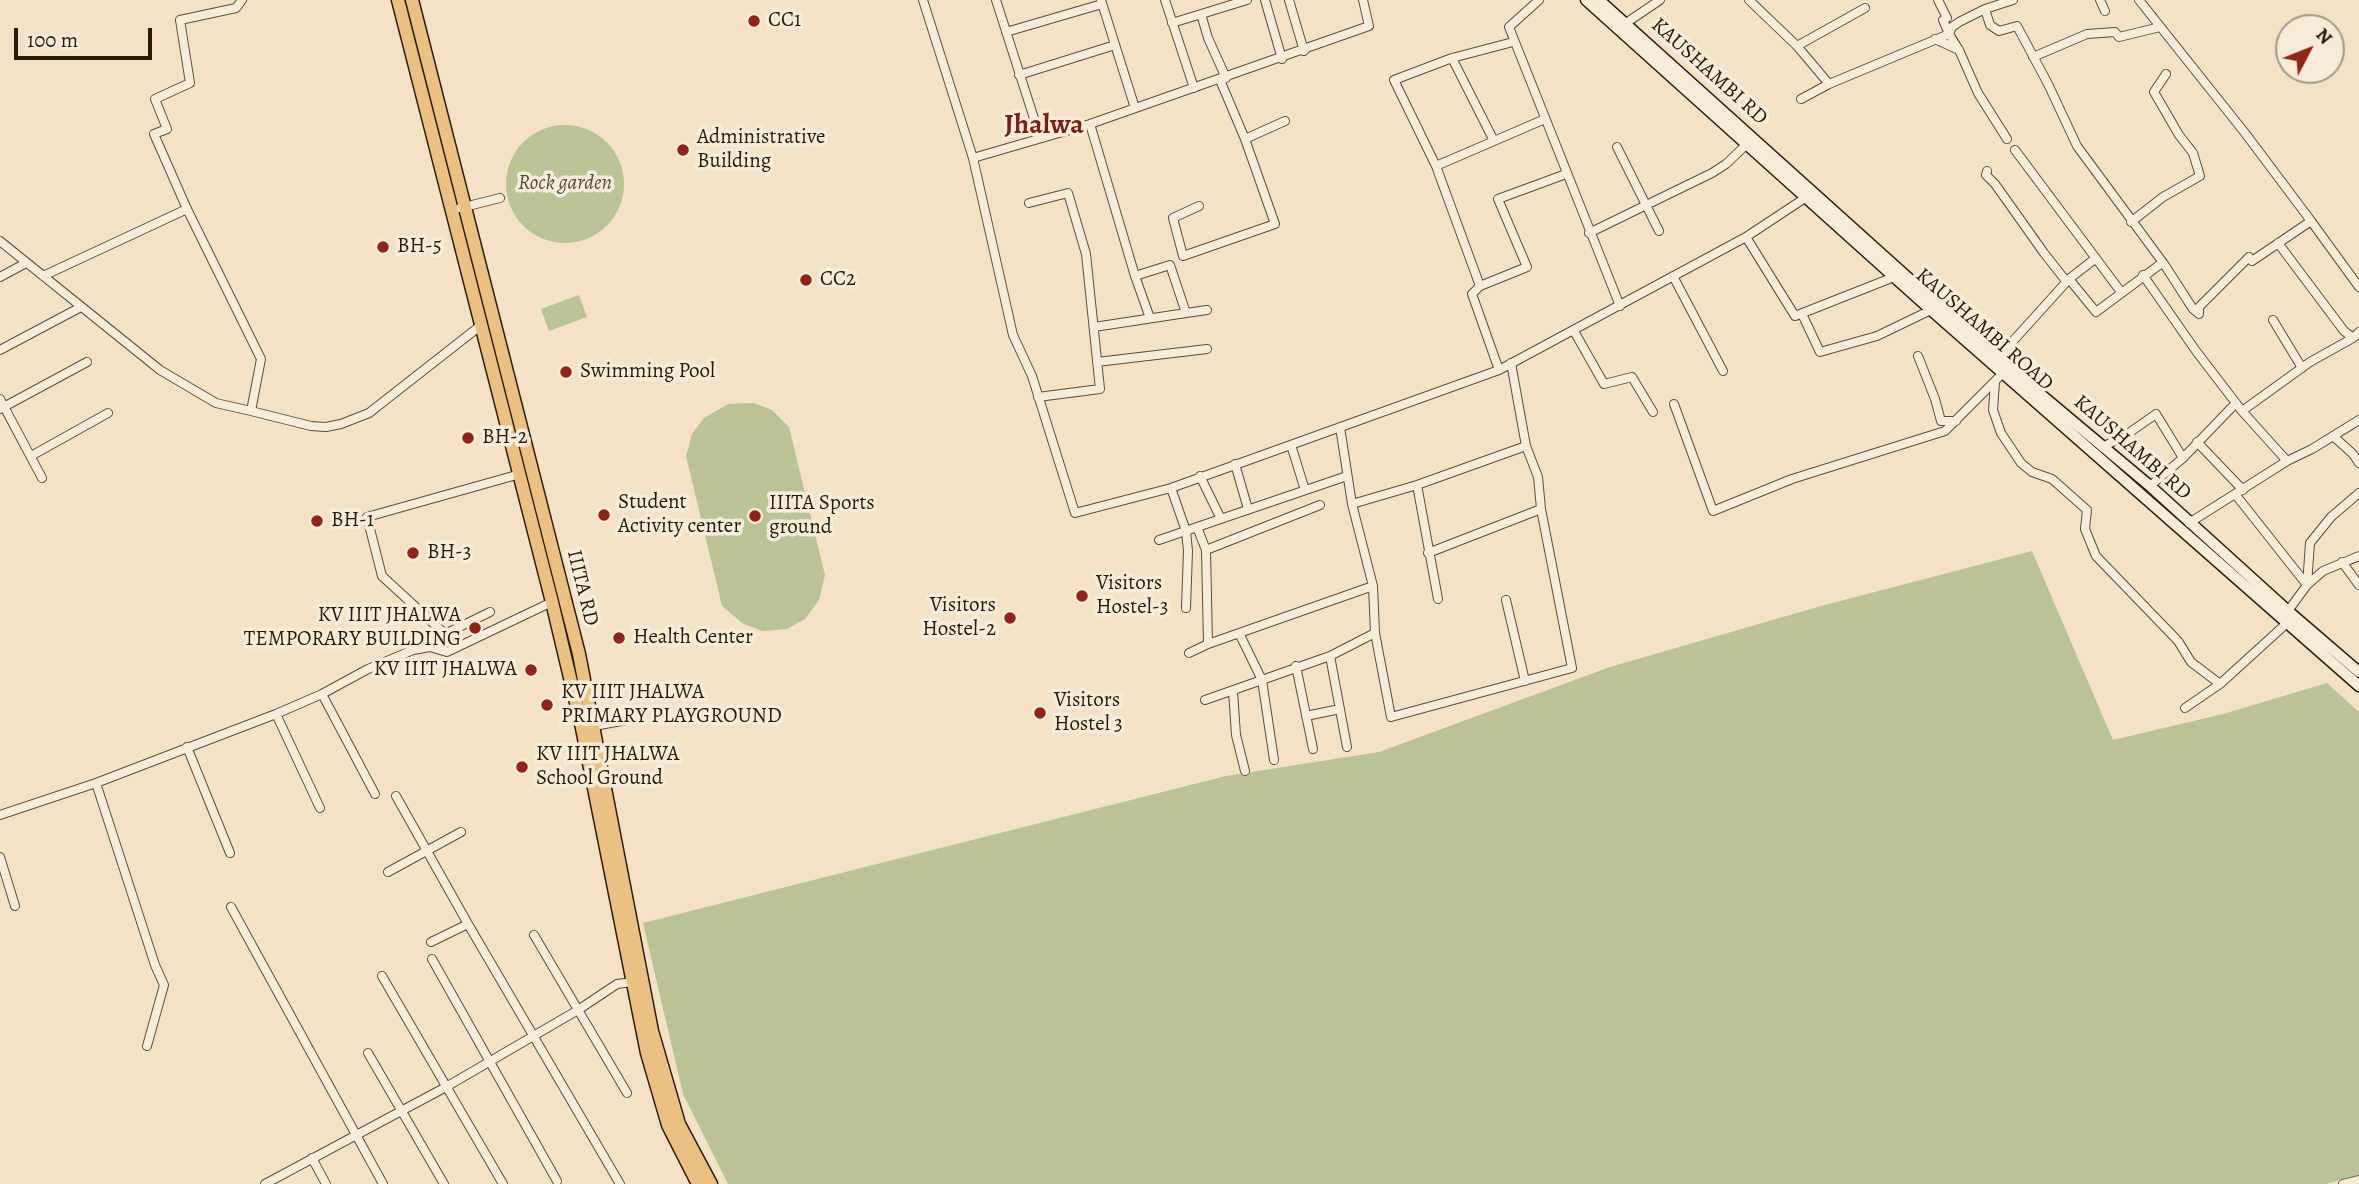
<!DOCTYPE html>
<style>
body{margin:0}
#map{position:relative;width:2359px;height:1184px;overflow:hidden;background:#f3e2c5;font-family:Alegreya,serif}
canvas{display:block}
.north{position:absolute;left:2275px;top:14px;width:70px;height:70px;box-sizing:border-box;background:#f7ecd9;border:2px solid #a59887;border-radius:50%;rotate:48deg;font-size:19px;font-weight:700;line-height:28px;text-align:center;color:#291b0b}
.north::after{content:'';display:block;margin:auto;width:24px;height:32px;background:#8f2418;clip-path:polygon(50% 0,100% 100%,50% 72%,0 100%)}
.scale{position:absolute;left:14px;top:28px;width:138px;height:32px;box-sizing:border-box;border:4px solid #291b0b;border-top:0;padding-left:9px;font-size:21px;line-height:24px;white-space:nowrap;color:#291b0b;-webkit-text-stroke:5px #f7ecd9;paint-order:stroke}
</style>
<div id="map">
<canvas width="2359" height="1184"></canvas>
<div class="north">N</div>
<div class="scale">100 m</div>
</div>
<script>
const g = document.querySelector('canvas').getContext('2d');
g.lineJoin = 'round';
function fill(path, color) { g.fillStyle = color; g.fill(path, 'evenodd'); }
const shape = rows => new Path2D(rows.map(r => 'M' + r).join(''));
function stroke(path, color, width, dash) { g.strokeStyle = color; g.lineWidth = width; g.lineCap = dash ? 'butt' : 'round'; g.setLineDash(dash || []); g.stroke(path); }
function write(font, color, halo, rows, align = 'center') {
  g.font = font + ' Alegreya,serif'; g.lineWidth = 7; g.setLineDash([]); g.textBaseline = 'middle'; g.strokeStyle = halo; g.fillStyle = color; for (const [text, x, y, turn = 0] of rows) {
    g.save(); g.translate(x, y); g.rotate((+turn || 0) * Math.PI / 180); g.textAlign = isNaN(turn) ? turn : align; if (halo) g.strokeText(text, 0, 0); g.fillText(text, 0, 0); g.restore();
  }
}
fill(shape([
 '506 184a59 59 0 1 1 118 0a59 59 0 1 1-118 0Z',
 [579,295,587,317,549,331,541,309],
 [754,403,772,410,789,427,825,575,819,600,805,619,787,629,762,631,742,623,722,606,686,456,692,434,704,418,728,404],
 [2032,551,2113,740,2223,714,2327,683,2359,712,2359,1175,2326,1184,728,1184,683,1094,643,923,1226,776,1379,752,1610,667,1821,606]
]), '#b9c396');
const minor = shape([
 [242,0,236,8,180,20,190,83,155,99,167,129,154,134,187,209,261,359,251,411,311,426,326,427,341,424,369,413,480,326],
 [923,0,973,158,1013,335,1032,376,1075,513,1171,488,1499,370,1746,237,1808,196],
 [996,0,1040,137],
 [1101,0,1135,108],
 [1165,0,1194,88],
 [1265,0,1282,59],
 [1289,0,1304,51],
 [1539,0,1509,27,1620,306],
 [1749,0,1797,46,1829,84],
 [1938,0,1947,18,1943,20,1949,34,1959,50,1978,93,2007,139],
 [2100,0,2105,11],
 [2139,0,2245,133,2311,221],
 [1985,9,2013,0],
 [1201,14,1208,38,1226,78],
 [1172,23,1247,0],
 [1626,23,1660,0],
 [1006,32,1102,4],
 [1935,39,1959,50],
 [1797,46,1865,8],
 [2033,57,2087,34,2115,32,2119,37,2160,27],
 [1452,58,1494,141],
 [1019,75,1115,45],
 [1801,99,1829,84,1949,34,1952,27,1959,22,1985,9,1990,25,1999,31,2017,26,2048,84,2077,146,2164,264,2193,309,2199,314,2199,307,2249,257,2252,261,2311,221,2359,287],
 [1090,124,1135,276,1170,265,1186,313,1207,310],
 [1245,139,1285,121],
 [1617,147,1659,231],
 [2015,150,2121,292],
 [973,158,1090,124,1369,26,1363,0],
 [1436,166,1545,119],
 [1987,171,1986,175,1995,184,2044,253,2066,281,2069,279,2096,312,2162,263],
 [1029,203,1068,193,1086,254,1100,389,1038,397],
 [1199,206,1173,218,1183,256,1275,224,1245,139,1220,80],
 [460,208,500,198],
 [2131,222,2163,197,2200,176,2193,153,2179,135,2154,92,2166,74],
 [1589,233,1712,173,1726,164,1748,143],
 [1746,237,1795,316,1894,277],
 [0,241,160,370,216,403,251,411],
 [2278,243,2344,331,2353,338],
 [2143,275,2196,351,2242,411,2287,461,2312,449,2359,420],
 [43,276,187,209],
 [1135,276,1150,318],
 [1673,276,1723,371],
 [0,277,26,263],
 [1480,286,1527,267,1498,199,1566,174],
 [1802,314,1820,352,1877,336,1931,310],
 [2273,320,2302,368],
 [1094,327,1186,313],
 [1574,331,1604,384,1632,377,1653,412],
 [0,350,81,307],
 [1918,356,1935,399,1941,421,1956,421],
 [1996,357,2004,351,2069,279,2096,258],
 [1097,362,1207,349],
 [1499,370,1472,294,1480,286,1436,166,1394,80,1452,58,1513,42],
 [1995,382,1993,410,2001,433,2021,463,2032,472,2052,479,2087,510,2085,529,2096,556,2178,641,2191,662,2220,684],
 [0,399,42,478],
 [1674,404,1713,511,1792,479,1945,431,2003,373],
 [0,409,87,362],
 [2242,411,2310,362,2353,338,2359,332],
 [1340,427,1352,504,1373,586,1375,633,1391,717,1572,668,1541,509,1538,477,1526,446,1511,363],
 [2333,436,2353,454,2359,463],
 [2197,442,2243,490],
 [1291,445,1305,490],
 [2102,447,2123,437,2156,414,2183,458],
 [31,456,108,413],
 [1235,464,1248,509],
 [1200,476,1221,519],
 [1417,485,1438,599],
 [2150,486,2183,458,2236,403],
 [1171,488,1186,531,1188,551,1186,608],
 [2235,494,2307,585],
 [1352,504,1417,485,1526,446],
 [2189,523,2287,461],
 [1197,527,1206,550],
 [1159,540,1347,476],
 [1428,553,1541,509],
 [2342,562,2359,585],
 [2307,585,2310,543,2331,517,2359,493],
 [1506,600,1525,681],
 [2288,611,2307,585,2323,571,2359,556],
 [490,612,445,634,382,576,367,517,520,474],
 [1239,633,1262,680,1274,760],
 [1208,644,1206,550,1320,505],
 [1189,653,1208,644,1373,586],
 [1330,656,1347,747],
 [1296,666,1313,749],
 [1233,691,1236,735,1245,771],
 [322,694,375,794],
 [1205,700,1330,656,1375,633],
 [2185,708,2220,684,2287,623],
 [276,714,320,808],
 [1306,716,1340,709],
 [589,727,637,718],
 [187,747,230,853],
 [96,783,155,965,164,985,147,1046],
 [396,796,468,924,620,1184],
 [0,815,96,783,276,714,322,694,368,669,413,650,430,647,447,652,552,602],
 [0,857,15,906],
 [388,872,461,832],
 [231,907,383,1184],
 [534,935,627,1093],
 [431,942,468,924],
 [432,959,557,1181],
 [382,976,503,1184],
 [368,1053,444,1184],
 [312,1158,326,1184],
 [265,1184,446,1087,578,1010,617,984,633,982],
 [2343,1184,2359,1180]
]);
const secondary = shape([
 [1586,0,1931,310,2359,686],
 [1599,0,1996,357,2150,486,2288,611,2359,672]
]);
const primary = shape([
 [398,0,552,602,582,728,647,1053,668,1125,698,1184],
 [412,0,579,654,652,1031,679,1124,711,1184]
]);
stroke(minor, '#5c4d3a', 10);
stroke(secondary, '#291b0b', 13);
stroke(primary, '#291b0b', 15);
stroke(minor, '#f7ecd9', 8);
stroke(secondary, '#f7ecd9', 10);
stroke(primary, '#eac182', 12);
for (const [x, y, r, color] of [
 [754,21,7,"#8f2418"],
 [683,150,7,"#8f2418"],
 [383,247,7,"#8f2418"],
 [806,280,7,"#8f2418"],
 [566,372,7,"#8f2418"],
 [468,438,7,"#8f2418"],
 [604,515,7,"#8f2418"],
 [755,516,7,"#8f2418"],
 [317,521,7,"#8f2418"],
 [413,553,7,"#8f2418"],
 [1082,596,7,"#8f2418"],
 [1010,618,7,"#8f2418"],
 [475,628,7,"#8f2418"],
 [619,638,7,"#8f2418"],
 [531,670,7,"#8f2418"],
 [547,705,7,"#8f2418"],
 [1040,713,7,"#8f2418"],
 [522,767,7,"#8f2418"]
]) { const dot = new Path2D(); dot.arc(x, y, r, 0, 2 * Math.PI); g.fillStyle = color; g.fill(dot); stroke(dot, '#f7ecd9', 2.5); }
write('21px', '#291b0b', '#f7ecd9', [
 ["CC1",768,21],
 ["Administrative",697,138],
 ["Building",697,162],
 ["BH-5",397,247],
 ["CC2",820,280],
 ["Swimming Pool",580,372],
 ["BH-2",482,438],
 ["Student",618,503],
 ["Activity center",618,527],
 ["IIITA Sports",769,504],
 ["ground",769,528],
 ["BH-1",331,521],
 ["BH-3",427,553],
 ["Visitors",1096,584],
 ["Hostel-3",1096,608],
 ["Visitors",996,606,"right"],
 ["Hostel-2",996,630,"right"],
 ["KV IIIT JHALWA",461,616,"right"],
 ["TEMPORARY BUILDING",461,640,"right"],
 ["Health Center",633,638],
 ["KV IIIT JHALWA",517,670,"right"],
 ["KV IIIT JHALWA",561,693],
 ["PRIMARY PLAYGROUND",561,717],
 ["Visitors",1054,701],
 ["Hostel 3",1054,725],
 ["KV IIIT JHALWA",536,755],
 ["School Ground",536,779]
], 'left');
write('21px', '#291b0b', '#f7ecd9', [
 ["KAUSHAMBI RD",1709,72,42],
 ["KAUSHAMBI ROAD",1984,330,41],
 ["KAUSHAMBI RD",2132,448,41],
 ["IIITA RD",582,588,76]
]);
write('italic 21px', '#544d35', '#f7ecd9', [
 ["Rock garden",565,184]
]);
write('bold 28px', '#7a1f14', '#f7ecd9', [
 ["Jhalwa",1044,126]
]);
</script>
